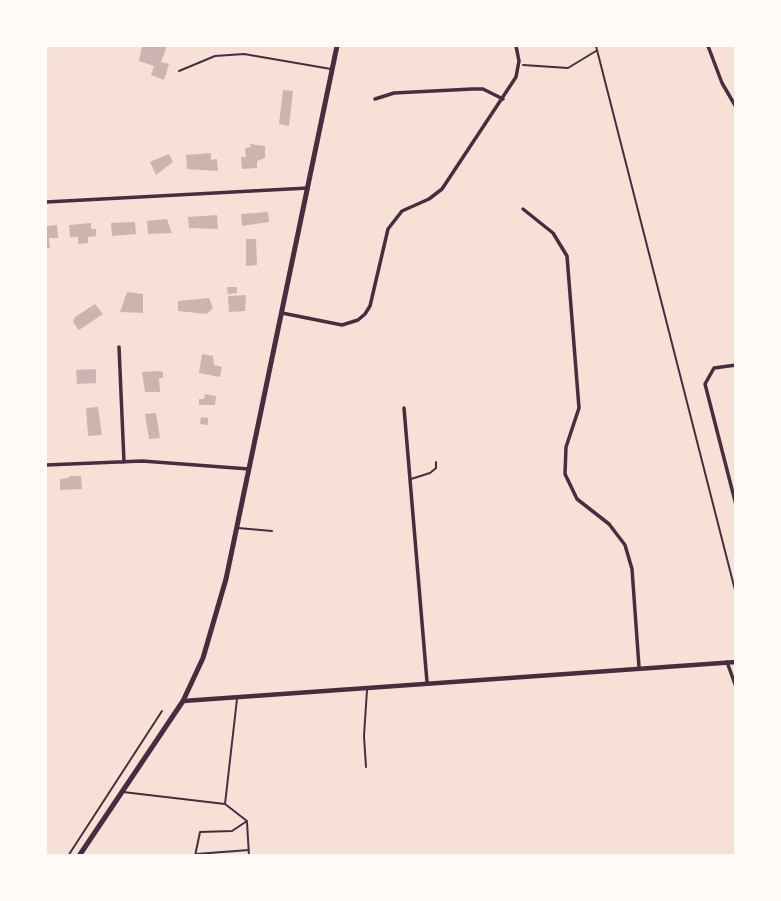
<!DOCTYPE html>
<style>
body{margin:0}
#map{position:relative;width:781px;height:901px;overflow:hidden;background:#f7e1d7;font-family:"Titillium Web",sans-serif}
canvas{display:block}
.frame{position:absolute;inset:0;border:47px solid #fffaf5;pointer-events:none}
</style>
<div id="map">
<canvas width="781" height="901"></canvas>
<div class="frame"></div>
</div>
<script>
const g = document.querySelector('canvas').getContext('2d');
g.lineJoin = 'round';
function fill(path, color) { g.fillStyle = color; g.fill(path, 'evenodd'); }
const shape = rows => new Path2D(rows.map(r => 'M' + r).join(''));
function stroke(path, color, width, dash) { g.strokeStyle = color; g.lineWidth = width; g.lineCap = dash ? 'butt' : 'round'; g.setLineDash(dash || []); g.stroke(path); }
fill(shape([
 [142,46,167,46,161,62,169,64,164,80,151,75,154,66,139,61],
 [283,90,293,91,289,126,279,124],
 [250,144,265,146,265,158,257,161,257,168,242,169,241,157,246,157,245,148,251,147],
 [211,153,211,160,217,159,218,171,187,169,186,155],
 [169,154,173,162,156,175,150,162],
 [268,212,269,222,242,226,241,214],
 [217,215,218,229,189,228,188,217],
 [167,219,172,233,148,234,147,221],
 [135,222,136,234,112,236,111,223],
 [91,223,91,229,96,229,96,236,88,237,88,243,78,244,78,237,70,237,69,225],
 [57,225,58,238,49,238,50,248,46,248,46,226],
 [246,239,256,239,257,265,246,266],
 [227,287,237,287,237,293,228,294],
 [127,292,143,294,143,313,120,312],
 [246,295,245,311,229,312,228,296],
 [209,298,213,308,207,314,178,311,178,301],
 [95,304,103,314,79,330,73,322,75,317],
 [202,354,213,356,214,365,222,367,220,377,199,373],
 [96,369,96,383,77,384,76,370],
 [159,371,163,372,163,378,159,378,160,392,145,392,142,372],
 [205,394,216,396,215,405,199,405,199,399,204,399],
 [98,407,102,435,88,436,86,408],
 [156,413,160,438,149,439,145,414],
 [201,417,208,418,208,425,200,424],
 [69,476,81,476,82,489,60,490,60,479,69,478]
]), '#ccb4b1');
stroke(shape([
 [596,46,736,594],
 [523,65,568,68,596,51],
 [68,856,162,711]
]), '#4a2c40', 2);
stroke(shape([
 [179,71,215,56,244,54,331,69],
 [411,479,430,473,436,468,436,462],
 [238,528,272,531],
 [366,767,364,736,367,690],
 [123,792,225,804,247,821,232,831,200,832,195,856],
 [225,804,237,699],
 [247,822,249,856],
 [196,854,249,850]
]), '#4a2c40', 2);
stroke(shape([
 [708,46,722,83,736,107],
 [375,99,394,93,472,89,483,89,503,99],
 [46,202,308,188],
 [523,209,553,233,567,256,579,408,566,447,565,474,577,499,609,524,625,545,632,569,639,667],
 [282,313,342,325,358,320,365,314,370,306,388,229,402,211,429,199,442,189,516,77,519,61,516,46],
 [119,347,124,462],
 [736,365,714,368,705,384,736,505],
 [404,408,427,682],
 [46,465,142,461,249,469],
 [727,662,736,687]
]), '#4a2c40', 3.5);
stroke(shape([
 [183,701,736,662]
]), '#4a2c40', 4.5);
stroke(shape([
 [79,856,183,701,203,658,226,579,337,46]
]), '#4a2c40', 5);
</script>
